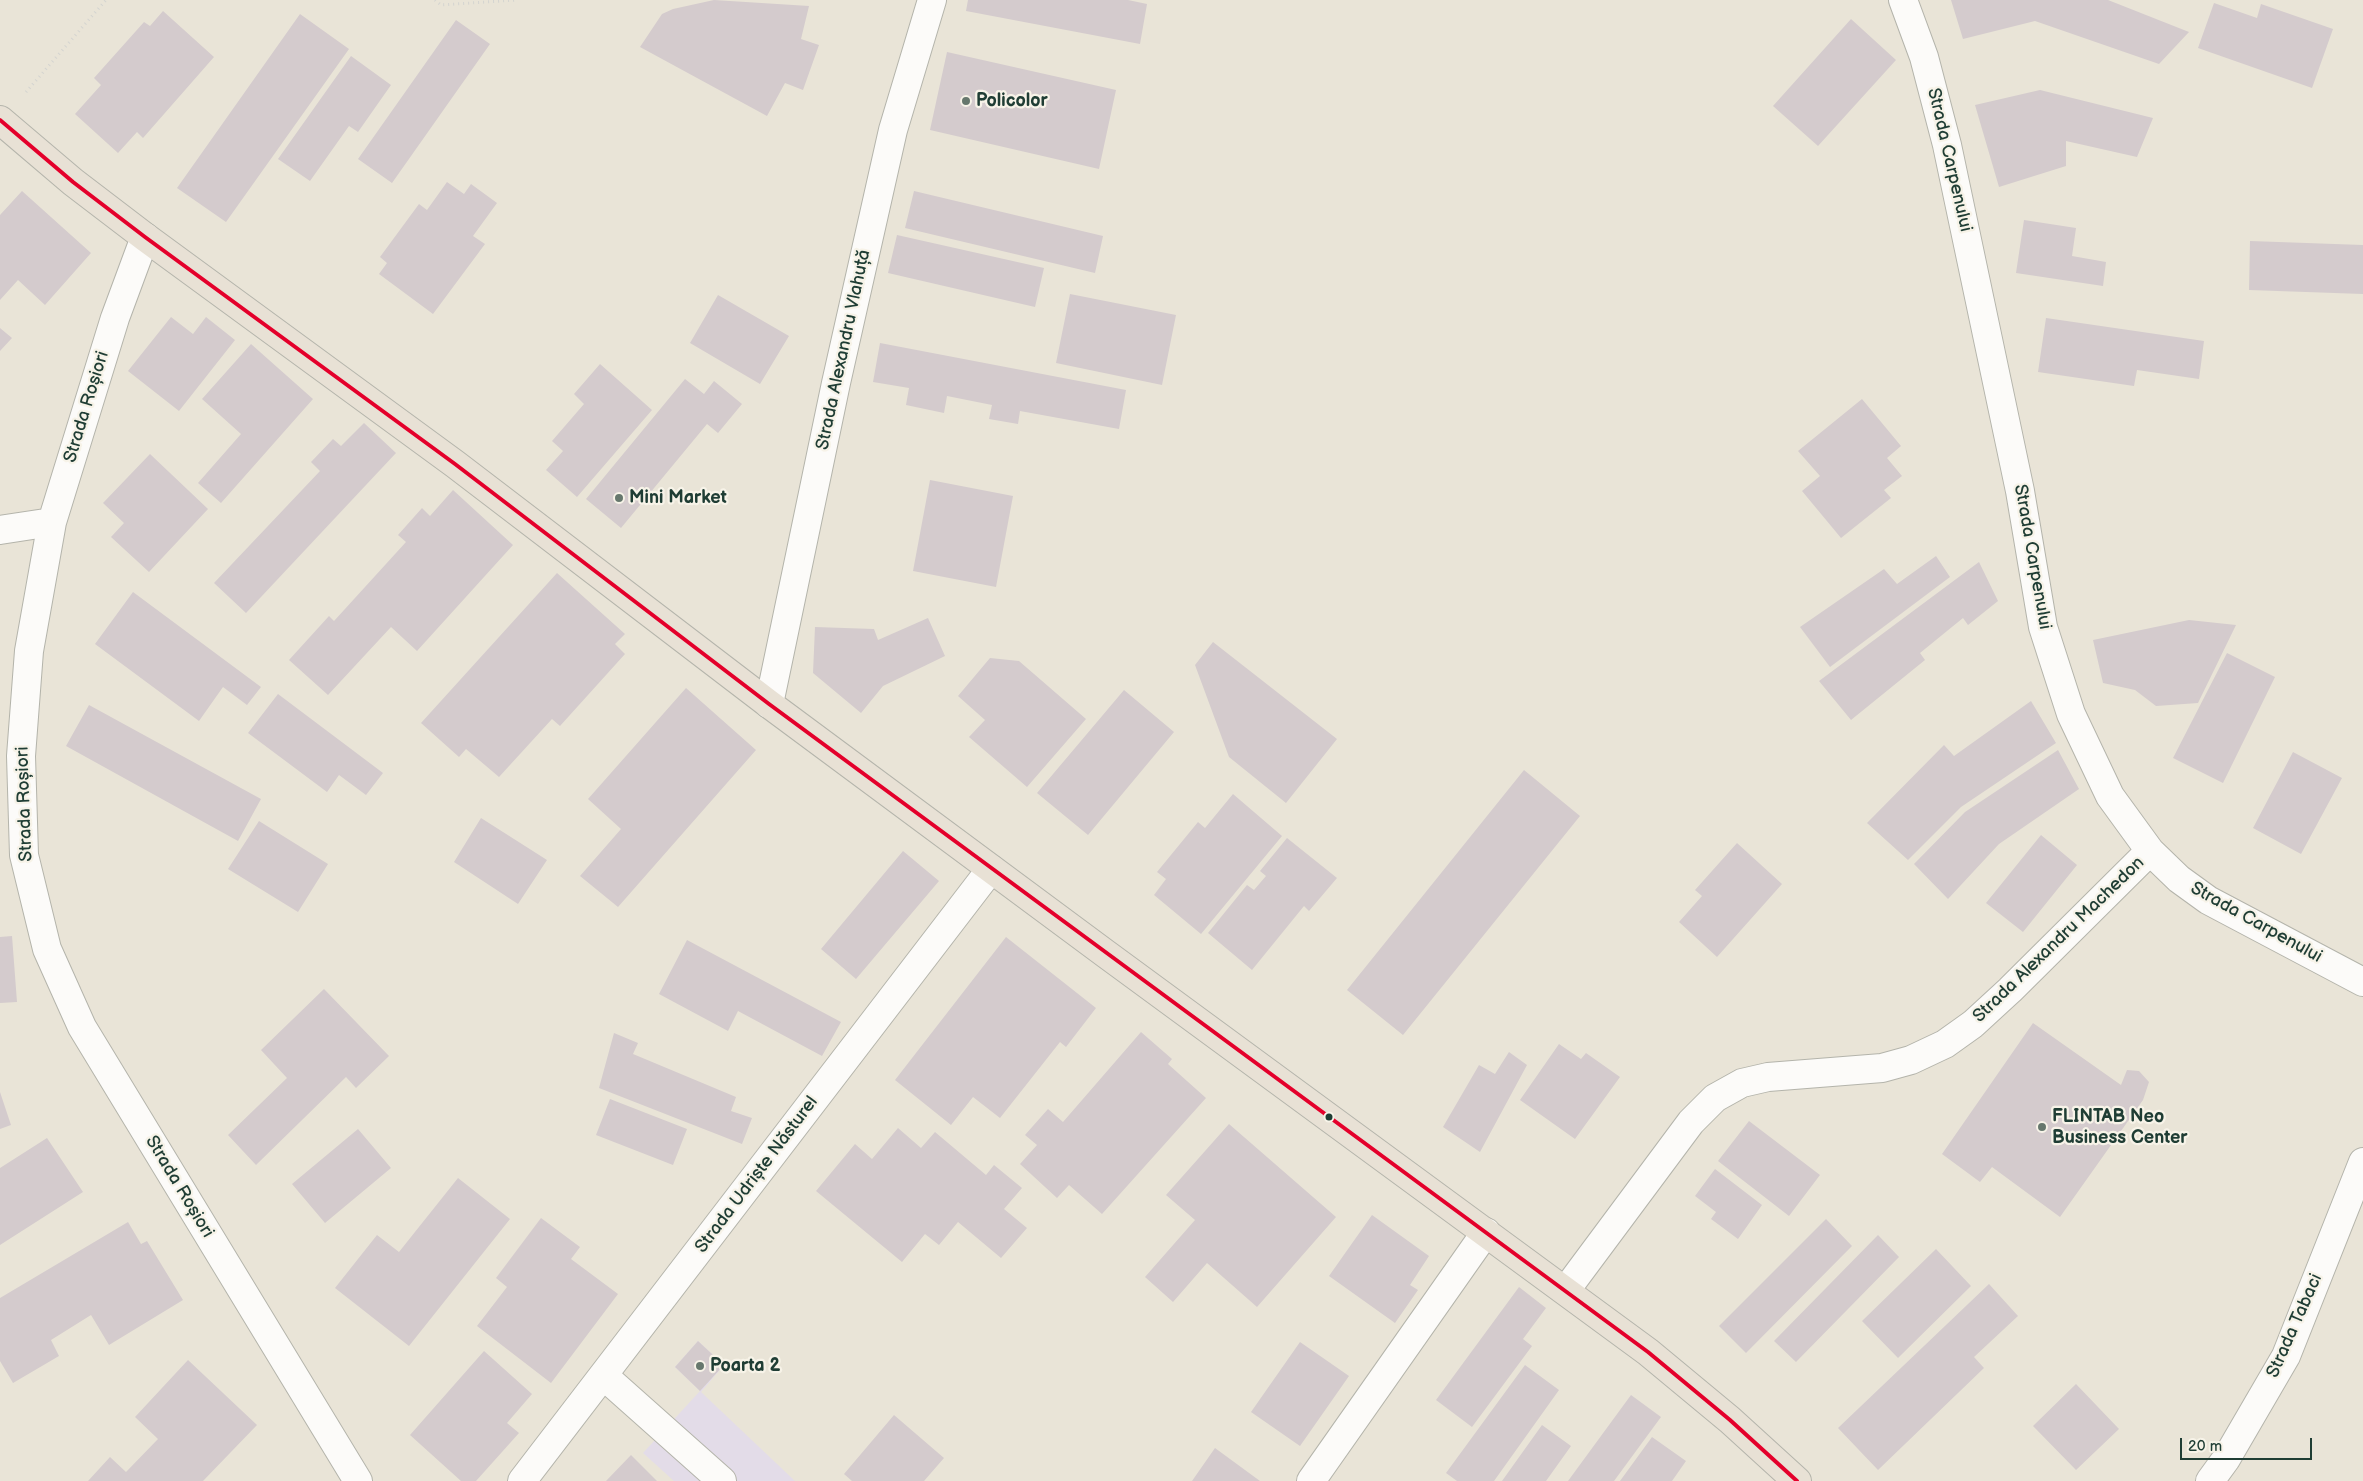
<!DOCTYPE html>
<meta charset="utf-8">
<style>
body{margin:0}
#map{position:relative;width:2363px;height:1481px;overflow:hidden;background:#e9e4d7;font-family:"Balsamiq Sans",sans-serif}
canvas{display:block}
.scale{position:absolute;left:2180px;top:1438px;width:132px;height:22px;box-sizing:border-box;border:2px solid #1f3d34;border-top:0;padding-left:6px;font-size:15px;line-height:18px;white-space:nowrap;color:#1f3d34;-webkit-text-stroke:4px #f7f3e8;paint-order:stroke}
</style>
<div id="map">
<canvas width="2363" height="1481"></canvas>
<div class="scale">20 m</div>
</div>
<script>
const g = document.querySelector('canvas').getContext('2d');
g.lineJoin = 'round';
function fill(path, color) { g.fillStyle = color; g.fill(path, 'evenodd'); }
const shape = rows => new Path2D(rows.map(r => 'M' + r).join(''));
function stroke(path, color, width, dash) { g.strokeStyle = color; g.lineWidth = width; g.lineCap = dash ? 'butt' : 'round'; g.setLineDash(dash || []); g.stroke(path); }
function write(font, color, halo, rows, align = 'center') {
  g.font = font + ' "Balsamiq Sans",sans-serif'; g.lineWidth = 4.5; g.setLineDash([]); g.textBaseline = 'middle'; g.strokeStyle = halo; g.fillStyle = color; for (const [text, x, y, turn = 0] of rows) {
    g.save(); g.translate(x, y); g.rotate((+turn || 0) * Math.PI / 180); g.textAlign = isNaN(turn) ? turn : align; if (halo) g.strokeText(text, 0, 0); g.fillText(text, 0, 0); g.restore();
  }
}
fill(shape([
 [698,1341,724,1365,701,1392,795,1481,674,1481,643,1453,700,1391,675,1367]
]), '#e3dce8');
fill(shape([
 [714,0,809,6,801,39,819,45,803,90,785,83,767,116,640,47,662,14,673,9],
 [968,0,1128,0,1147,4,1140,44,966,11],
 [1951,0,2108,0,2189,32,2159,64,2035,21,1963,39],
 [2214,3,2257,18,2261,4,2333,29,2312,88,2198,48],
 [163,11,214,57,143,138,137,132,118,153,75,114,101,85,94,78,144,22,150,26],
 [300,14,349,49,226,222,177,188],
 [1851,19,1896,60,1818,146,1773,106],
 [456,20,490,44,392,183,358,159],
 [947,52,1116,90,1099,169,930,130],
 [351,56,391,85,358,132,349,126,310,181,278,159],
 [2040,90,2153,118,2137,157,2066,141,2066,166,1999,187,1975,105],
 [447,182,464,194,471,184,497,203,473,236,485,244,433,314,379,274,387,263,380,257,419,204,427,210],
 [22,191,91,253,45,305,18,280,0,300,0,215],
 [914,191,1103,236,1095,273,905,228],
 [2024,220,2076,228,2072,256,2106,262,2103,286,2016,273],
 [897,235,1044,268,1035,307,888,273],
 [2250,241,2363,245,2363,294,2249,290],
 [1070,294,1176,315,1162,385,1056,363],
 [718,295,789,336,760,384,690,343],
 [171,317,193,334,206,317,235,340,179,411,128,371],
 [2046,318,2204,341,2199,379,2137,370,2134,386,2038,372],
 [0,328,12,338,0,351],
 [880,343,1126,390,1119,429,1020,411,1018,424,989,419,992,405,947,396,944,413,906,405,909,388,873,382],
 [251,344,313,399,221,503,198,483,241,434,202,399],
 [600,364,652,410,577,497,546,470,563,451,552,441,584,404,574,394],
 [685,379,704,394,714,381,742,404,718,433,707,424,621,528,586,499],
 [1862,399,1901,446,1887,458,1902,476,1884,490,1891,498,1841,538,1802,491,1820,476,1798,451],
 [364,423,396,453,246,613,214,583,320,471,311,462,333,439,341,446],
 [150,454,208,509,149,572,111,537,124,523,103,503],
 [930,480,1013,496,996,587,913,571],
 [453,490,513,545,417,651,391,627,328,695,289,660,329,616,334,621,406,542,398,535,422,508,430,516],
 [1936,556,1950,577,1830,667,1800,627,1884,569,1897,584],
 [1979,562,1998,601,1968,625,1963,618,1920,653,1925,660,1851,720,1819,681],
 [557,573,625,634,615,644,625,654,560,726,552,719,499,777,466,749,459,757,421,723],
 [133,592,261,687,247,705,223,687,199,721,95,644],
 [928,618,945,656,883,686,861,713,813,673,815,627,874,629,878,640],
 [2189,620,2236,625,2198,703,2156,706,2135,690,2103,683,2093,640],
 [1213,642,1337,739,1286,803,1229,757,1195,665],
 [2227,653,2275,677,2223,783,2173,758],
 [990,658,1019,661,1086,719,1027,787,969,737,985,720,958,696],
 [686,688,756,750,618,907,580,876,621,829,588,799],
 [1124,690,1174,732,1088,835,1037,793],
 [278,694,383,773,366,795,339,775,327,792,248,733],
 [2031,701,2056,743,1961,807,1908,860,1867,823,1944,745,1954,756],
 [89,705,261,799,238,841,66,746],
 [2058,750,2079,789,1999,844,1948,899,1914,864,1965,812],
 [2293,752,2342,778,2301,854,2253,828],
 [1524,770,1580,816,1403,1035,1347,990],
 [1233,794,1282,836,1201,934,1154,895,1166,879,1157,872,1198,822,1205,828],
 [481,818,547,860,518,904,454,862],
 [259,821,328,864,298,912,228,869],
 [2041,835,2077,865,2023,932,1986,903],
 [1287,838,1337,878,1309,911,1304,906,1252,970,1208,933,1247,885,1254,890,1266,876,1260,871],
 [1737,843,1782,884,1717,957,1679,922,1702,896,1695,890],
 [903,851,939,881,856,979,821,949],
 [12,936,17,1002,0,1003,0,937],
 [1006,937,1096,1008,1066,1047,1060,1042,1000,1118,973,1097,951,1125,895,1080],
 [687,940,841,1022,822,1056,738,1011,728,1031,659,994],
 [324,989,389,1056,356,1088,346,1077,256,1165,228,1135,287,1078,261,1050],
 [2033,1023,2121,1085,2127,1070,2139,1071,2149,1082,2143,1100,2060,1217,1992,1167,1980,1182,1942,1154],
 [1141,1032,1172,1059,1168,1064,1206,1098,1102,1214,1069,1185,1057,1198,1020,1164,1037,1145,1025,1135,1048,1109,1063,1122],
 [614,1033,638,1043,633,1054,736,1097,731,1111,752,1118,742,1144,599,1088],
 [1559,1044,1581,1059,1586,1053,1620,1077,1575,1139,1520,1100],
 [1509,1052,1527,1065,1480,1152,1443,1127,1479,1065,1495,1074],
 [0,1092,11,1125,0,1129],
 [610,1099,687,1129,673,1165,596,1135],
 [1749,1121,1820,1175,1789,1216,1718,1161],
 [1229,1124,1336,1217,1257,1307,1207,1263,1173,1302,1145,1277,1195,1220,1166,1195],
 [898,1128,921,1148,935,1132,986,1175,994,1165,1022,1188,1004,1209,1027,1228,1001,1258,958,1222,939,1245,925,1234,902,1262,816,1191,855,1144,872,1159],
 [358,1129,391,1168,325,1223,292,1184],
 [47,1138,83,1192,0,1245,0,1168],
 [1715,1169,1762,1205,1738,1239,1711,1219,1716,1212,1695,1196],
 [458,1178,510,1219,409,1346,335,1288,377,1235,399,1252],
 [1372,1215,1429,1256,1410,1285,1418,1290,1395,1323,1329,1276],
 [541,1218,580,1247,571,1259,618,1294,551,1383,477,1326,507,1287,496,1278],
 [1826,1219,1852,1246,1746,1353,1719,1326],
 [128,1222,141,1244,147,1241,183,1300,109,1345,91,1315,51,1340,59,1356,13,1383,0,1361,0,1298],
 [1878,1235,1899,1257,1796,1362,1774,1341],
 [1936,1249,1971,1286,1898,1358,1862,1321],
 [1989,1284,2018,1316,1974,1357,1984,1368,1878,1470,1838,1428],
 [1519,1287,1546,1308,1523,1339,1532,1346,1472,1427,1436,1400],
 [698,1341,724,1365,700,1391,675,1367],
 [1300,1342,1349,1376,1300,1446,1251,1412],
 [484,1351,532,1394,507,1423,519,1433,476,1481,461,1481,410,1435],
 [188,1360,257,1425,203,1481,88,1481,110,1457,126,1472,158,1439,135,1417],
 [1525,1365,1559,1390,1494,1481,1457,1481,1446,1473],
 [2076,1384,2119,1429,2076,1470,2033,1426],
 [1631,1395,1661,1417,1614,1481,1568,1481],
 [894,1415,944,1458,924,1481,852,1481,844,1474],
 [1542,1425,1571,1446,1546,1481,1502,1481],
 [1652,1437,1686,1461,1672,1481,1620,1481],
 [1215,1448,1260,1481,1192,1481],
 [631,1455,657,1481,606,1481]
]), '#d4cbcd');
const minor = shape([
 [1903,0,1924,57,1947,145,2020,491,2043,627,2071,714,2110,796,2150,851,2179,879,2208,900,2363,982],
 [145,237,115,318,52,522,29,651,21,756,24,855,47,949,82,1027,358,1481],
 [0,530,52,522],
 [769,704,836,383,893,130,932,0],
 [1566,1290,1691,1122,1715,1098,1742,1083,1768,1077,1882,1068,1911,1060,1945,1044,1973,1024,2010,990,2150,851],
 [604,1376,722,1481],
 [522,1481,991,869],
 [1311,1481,1486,1232],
 [2210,1481,2226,1459,2286,1356,2363,1162]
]);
const major = shape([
 [0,120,73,182,145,237,455,464,769,704,1106,954,1648,1352,1730,1420,1797,1481]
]);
stroke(minor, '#b4b4ab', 30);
stroke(major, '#b4b4ab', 30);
stroke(shape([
 [435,0,441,5,516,0],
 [26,92,106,0]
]), '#d4d4d0', 3, [1, 4]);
stroke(minor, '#fcfbf9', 28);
stroke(major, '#e8e1d5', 28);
stroke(shape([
 [0,120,73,182,145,237,455,464,769,704,1648,1352,1730,1420,1797,1481]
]), '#e4002b', 4);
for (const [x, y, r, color] of [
 [966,101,5,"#66776d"],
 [619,498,5,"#66776d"],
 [1329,1117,4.5,"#1f3d34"],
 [2042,1127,5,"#66776d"],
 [700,1366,5,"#66776d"]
]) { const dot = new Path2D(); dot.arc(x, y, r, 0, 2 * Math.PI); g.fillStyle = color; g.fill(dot); stroke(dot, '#f7f3e8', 2); }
write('bold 18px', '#1f3d34', '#f7f3e8', [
 ["Policolor",976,101],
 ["Mini Market",629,498],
 ["FLINTAB Neo",2052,1117],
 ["Business Center",2052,1138],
 ["Poarta 2",710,1366]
], 'left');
write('18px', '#1f3d34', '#f7f3e8', [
 ["Strada Carpenului",1949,160,77],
 ["Strada Alexandru Vlahuță",844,350,-78],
 ["Strada Roșiori",87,407,-73],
 ["Strada Carpenului",2032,557,80],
 ["Strada Roșiori",25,804,-92],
 ["Strada Carpenului",2256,923,29],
 ["Strada Alexandru Machedon",2059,940,-44],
 ["Strada Udriște Năsturel",757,1175,-53],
 ["Strada Roșiori",179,1187,59],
 ["Strada Tabaci",2295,1326,-66]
]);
</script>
